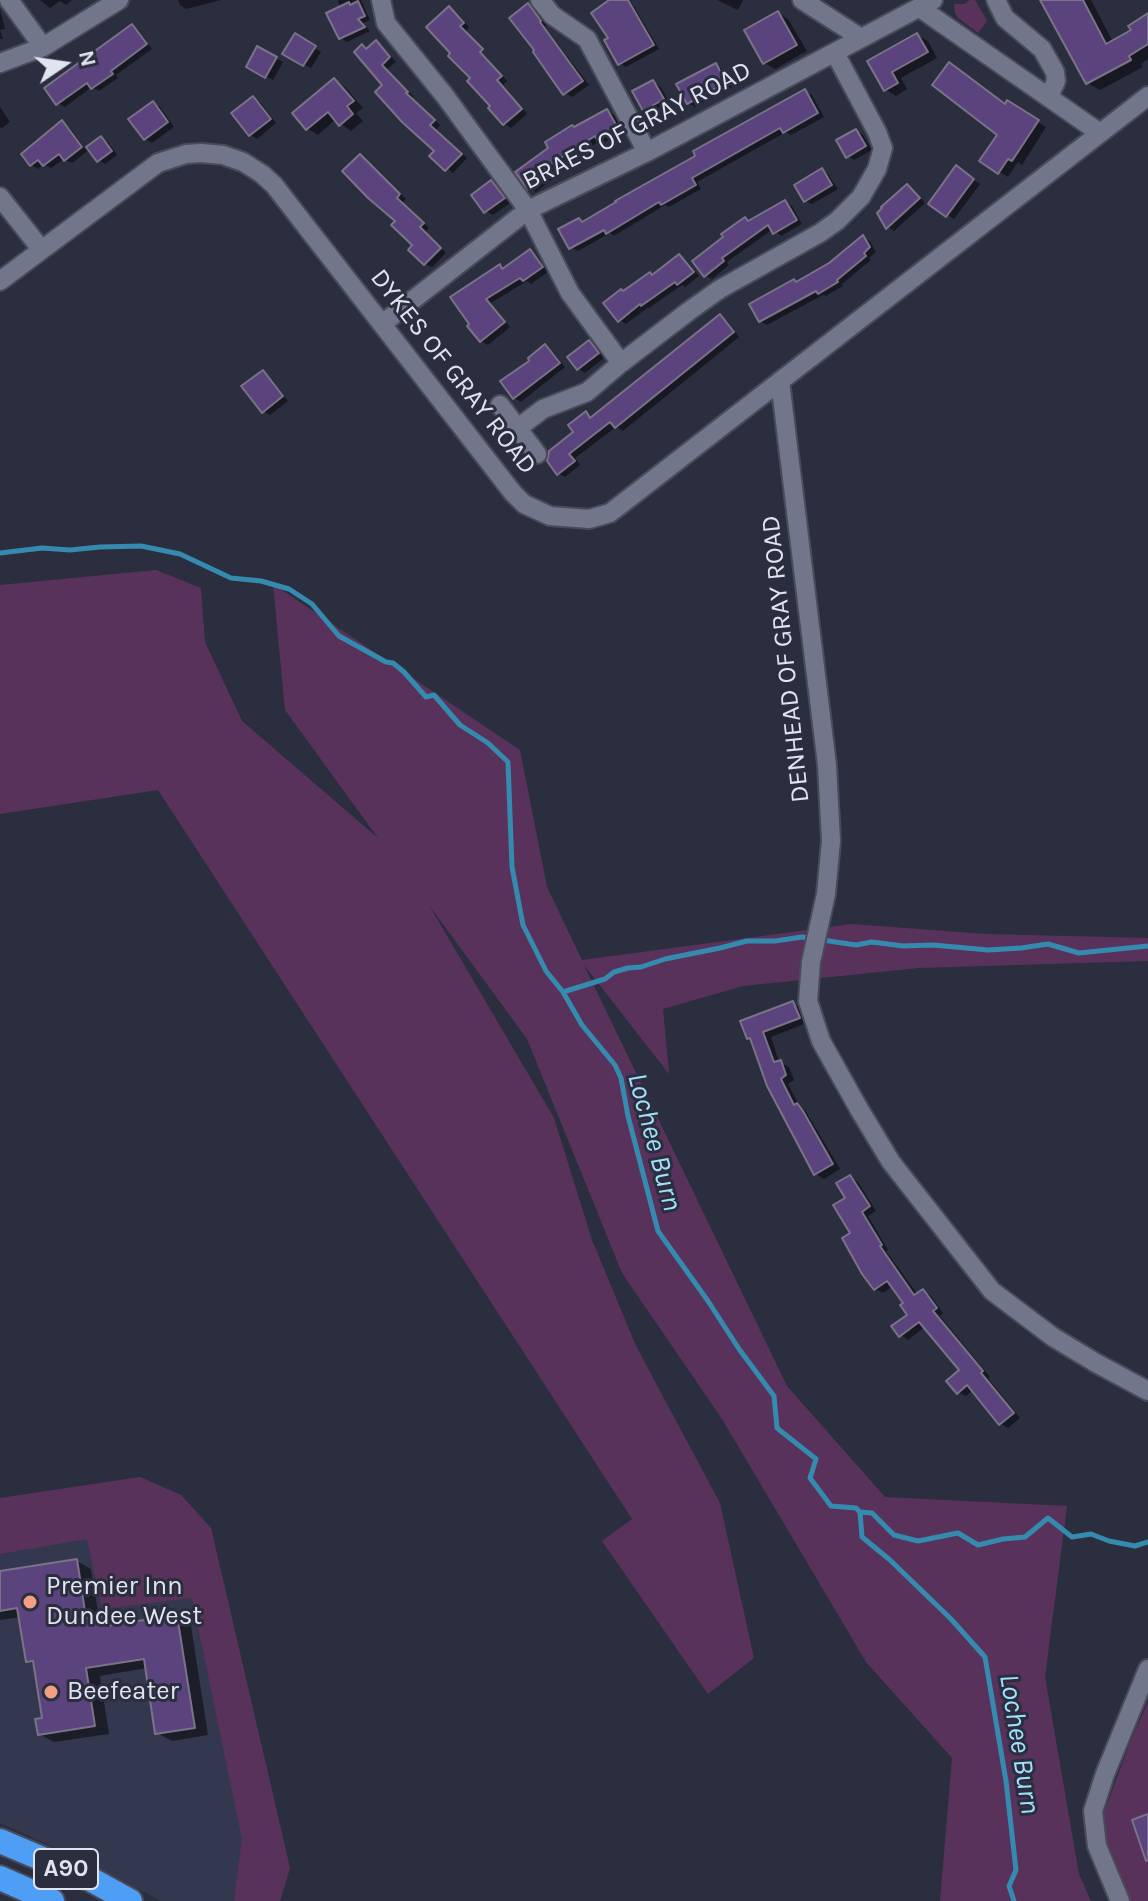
<!DOCTYPE html>
<style>
body{margin:0}
#map{position:relative;width:1148px;height:1901px;overflow:hidden;background:#2b2e3f;font-family:Karla,sans-serif}
canvas{display:block}
.north{position:absolute;left:24px;top:24px;width:80px;height:80px;-webkit-text-stroke:6px #2b2e3f;paint-order:stroke;rotate:77deg;font-size:22px;font-weight:700;line-height:32px;text-align:center;color:#e1e3ef}
.north::after{content:'';display:block;margin:auto;width:28px;height:36px;background:#e1e3ef;clip-path:polygon(50% 0,100% 100%,50% 72%,0 100%)}
</style>
<div id="map">
<canvas width="1148" height="1901"></canvas>
<div class="north">N</div>
</div>
<script>
const g = document.querySelector('canvas').getContext('2d');
g.lineJoin = 'round';
function fill(path, color) { g.fillStyle = color; g.fill(path, 'evenodd'); }
const shape = rows => new Path2D(rows.map(r => 'M' + r).join(''));
function stroke(path, color, width, dash) { g.strokeStyle = color; g.lineWidth = width; g.lineCap = dash ? 'butt' : 'round'; g.setLineDash(dash || []); g.stroke(path); }
function write(font, color, halo, rows, align = 'center') {
  g.font = font + ' Karla,sans-serif'; g.lineWidth = 6; g.setLineDash([]); g.textBaseline = 'middle'; g.strokeStyle = halo; g.fillStyle = color; for (const [text, x, y, turn = 0] of rows) {
    g.save(); g.translate(x, y); g.rotate((+turn || 0) * Math.PI / 180); g.textAlign = isNaN(turn) ? turn : align; if (halo) g.strokeText(text, 0, 0); g.fillText(text, 0, 0); g.restore();
  }
}
fill(shape([
 [140,1477,181,1495,211,1528,290,1868,280,1901,161,1901,90,1864,0,1823,0,1498]
]), '#34384e');
fill(shape([
 [970,0,975,0,987,21,978,33,958,18,955,13,954,4,964,4],
 [156,570,201,588,205,642,242,721,378,838,285,710,273,584,520,750,547,887,582,960,852,924,986,934,1148,938,1148,961,919,968,743,986,663,1009,669,1074,584,965,787,1386,885,1497,1067,1506,1045,1677,1079,1874,1091,1901,940,1901,952,1758,866,1662,722,1419,622,1273,527,1039,429,905,554,1118,592,1240,636,1346,720,1503,754,1658,708,1694,602,1541,632,1519,158,790,0,814,0,585],
 [140,1477,181,1495,211,1528,290,1868,280,1901,234,1901,242,1839,192,1598,102,1609,87,1539,0,1554,0,1498],
 [1148,1702,1148,1901,1128,1901,1105,1848,1101,1821,1131,1740]
]), '#59325b');
fill(shape([
 [40,0,72,0,66,5,60,1,50,8],
 [178,0,221,0,186,9,180,5],
 [338,0,361,0,370,20,363,23,370,31,347,42,341,38,340,8],
 [613,0,630,0,659,49,626,67,620,63,610,38],
 [717,0,743,0,738,10],
 [1042,0,1091,0,1113,42,1134,31,1148,16,1148,59,1141,64,1143,67,1100,90,1087,83],
 [528,5,535,9,547,25,545,27,589,85,572,97,565,93],
 [0,9,5,29,0,30,3,39,0,39],
 [450,9,456,12,469,27,466,31,467,32,450,47],
 [778,13,788,19,807,51,775,69,765,63],
 [132,26,138,30,152,49,116,75,118,78,99,91,92,87,65,107,58,103],
 [917,35,928,41,937,58,901,78,907,89,896,96,885,89,870,61],
 [296,36,321,52,311,68,285,53],
 [376,43,383,47,396,62,387,69,413,96,412,98,440,125,436,130,467,158,453,173,432,156,437,151,385,85,368,50],
 [475,47,481,51,507,81,503,85,527,114,511,128,504,124],
 [258,48,283,62,273,80,248,66],
 [716,65,722,69,732,87,695,107,688,103],
 [335,81,345,87,363,108,356,113,363,121,351,131,341,124,336,119,318,135,308,129],
 [653,82,660,86,670,103,651,113,645,109],
 [805,91,812,95,824,117,791,135,786,132,697,182,701,189,669,207,665,205,614,236,610,233,578,251,571,247,579,220,584,223],
 [253,98,260,102,276,123,257,139,251,135],
 [153,103,160,107,174,127,152,143,145,139],
 [1008,103,1046,127,1022,165,1018,162,1008,177,982,161,999,134],
 [0,107,10,122,2,128,0,127],
 [607,111,614,115,623,132,605,142,601,140,548,174,552,180,536,192,529,188,518,172,575,129],
 [62,123,69,127,86,150,101,139,108,142,117,155,105,164,99,160,90,149,72,163,64,159,51,168,44,164,38,169,31,165,24,154],
 [856,131,863,135,872,150,854,160,848,156],
 [367,161,406,199,402,203,429,228,425,232,446,253,432,267,425,264,415,245,398,221],
 [822,170,828,174,838,189,812,204,805,201],
 [963,172,980,184,954,219,931,203],
 [491,183,498,187,510,203,493,215,486,211],
 [907,186,914,190,925,203,894,231,888,227],
 [785,202,792,206,802,224,781,236,773,229,727,262,729,265,712,279,705,275,745,219,751,222],
 [863,238,870,241,876,252,869,258,871,260,842,284,843,286,826,296,823,295,767,325,760,321,794,281,798,283,830,265],
 [530,251,536,255,548,272,531,284,527,281,491,303,510,327,488,345,481,341,470,326,500,266,505,269],
 [680,256,686,260,699,276,685,287,682,285,649,308,647,308,626,324,619,320,624,293,654,277],
 [720,317,727,321,739,337,623,431,616,427,575,458,580,465,565,477,558,473,586,414,593,418],
 [589,342,596,346,604,358,585,373,579,369,570,358],
 [546,347,552,351,565,367,521,402,514,398,503,382,532,361],
 [263,372,269,376,288,401,270,415,263,411],
 [793,1003,801,1008,807,1023,771,1037,779,1062,789,1067,794,1080,788,1084,800,1107,805,1110,840,1169,824,1179,816,1174,768,1085,753,1040,749,1037],
 [850,1177,858,1182,876,1211,868,1216,888,1250,886,1251,918,1295,923,1291,931,1296,943,1313,940,1316,990,1377,988,1378,1020,1418,1008,1428,1000,1423,973,1390,966,1396,958,1392,962,1370,926,1326,908,1340,901,1335,910,1315,905,1304,893,1286,883,1293,875,1289,853,1233,848,1198],
 [77,1561,91,1569,99,1618,103,1618,118,1626,177,1617,191,1626,208,1735,172,1741,157,1733,147,1668,100,1676,109,1734,54,1742,39,1734,44,1720,36,1666,28,1661,21,1617,0,1620,0,1573]
]), '#0007');
stroke(shape([
 [0,553,42,548,70,550,100,547,141,546,180,554,231,578,261,581,289,589,312,604,339,636,386,662,393,663,404,672,426,697,434,695,460,725,488,743,508,762,512,867,523,925,546,971,563,992,582,1025,615,1065,621,1078,628,1116,658,1231,708,1301,739,1349,774,1396,777,1428,816,1459,810,1478,831,1506,856,1508,860,1512,872,1513,894,1535,918,1541,958,1533,978,1545,1003,1539,1025,1537,1048,1518,1072,1537,1091,1534,1109,1541,1135,1546,1148,1542],
 [563,992,605,979,614,972,628,968,641,967,665,959,720,948,747,941,775,941,802,937,856,945,872,942,903,946,933,945,988,950,1021,948,1048,944,1079,953,1148,946],
 [860,1512,862,1537,890,1560,951,1619,985,1657,1006,1781,1016,1870,1009,1886,1014,1901]
]), '#348bae', 5);
const building = shape([
 [609,0,628,0,654,45,618,65,604,40,608,38,591,13,609,0],
 [1040,0,1083,0,1106,44,1131,30,1128,26,1148,13,1148,44,1129,56,1131,60,1086,84,1040,0],
 [358,1,365,16,358,19,365,27,339,39,326,13,349,2,350,5,358,1],
 [528,3,541,21,540,22,583,81,563,95,533,52,534,50,509,18,528,3],
 [449,6,464,23,460,26,483,49,480,52,502,76,497,80,522,109,503,125,488,108,490,106,467,81,470,78,448,56,450,53,426,27,449,6],
 [778,11,797,45,763,64,744,30,778,11],
 [132,24,147,44,111,71,113,74,91,89,87,83,56,105,44,88,132,24],
 [295,33,316,46,303,66,282,54,295,33],
 [917,33,928,52,892,72,898,83,884,91,867,61,917,33],
 [376,40,390,57,382,65,408,92,406,93,435,120,430,125,462,154,445,171,429,156,434,151,402,122,375,92,382,85,354,52,362,44,366,49,376,40],
 [257,46,277,57,265,78,246,67,257,46],
 [949,62,1005,104,1007,100,1039,120,1012,161,1008,159,998,174,979,161,997,135,932,85,949,62],
 [716,63,726,83,687,104,676,84,716,63],
 [334,78,354,101,347,106,353,114,339,126,328,112,306,130,292,113,334,78],
 [653,80,664,99,643,111,632,91,653,80],
 [805,89,818,113,783,133,780,128,692,178,696,185,661,205,659,202,606,234,604,230,569,249,558,229,579,218,582,222,616,202,615,201,695,156,693,151,805,89],
 [253,96,271,119,249,136,231,113,253,96],
 [153,101,168,122,144,140,128,119,153,101],
 [607,109,618,128,597,140,595,136,542,170,547,176,528,190,515,172,548,148,545,142,572,125,574,127,607,109],
 [62,120,82,147,64,161,59,154,43,166,38,160,30,166,21,154,62,120],
 [856,129,866,146,846,158,836,140,856,129],
 [101,136,112,151,97,162,86,147,101,136],
 [360,154,400,194,397,198,424,223,420,227,441,248,424,265,408,250,412,245,391,225,395,221,368,198,342,171,360,154],
 [956,165,974,179,946,217,928,204,956,165],
 [822,168,832,185,804,202,794,185,822,168],
 [491,180,505,198,484,213,471,195,491,180],
 [907,184,920,198,886,229,877,213,882,208,881,207,907,184],
 [785,200,797,220,773,234,768,225,722,258,724,261,704,277,692,261,723,237,721,234,745,217,748,221,785,200],
 [863,235,870,247,864,253,866,256,837,280,838,282,818,294,816,291,759,322,749,304,794,279,796,282,829,263,863,235],
 [530,249,543,267,523,281,520,278,486,299,505,322,480,342,467,326,469,324,450,297,500,264,502,269,530,249],
 [679,254,694,272,677,285,675,282,641,306,640,304,618,322,603,303,621,289,623,291,650,272,652,275,679,254],
 [720,314,734,332,615,428,610,422,569,454,575,461,557,475,547,461,549,451,573,432,568,425,586,411,590,418,720,314],
 [589,340,599,353,577,370,567,357,589,340],
 [545,344,560,363,513,399,500,381,529,361,528,358,545,344],
 [263,370,283,396,262,413,241,386,263,370],
 [793,1001,800,1018,763,1032,774,1062,781,1060,786,1075,781,1079,794,1105,797,1103,803,1111,833,1164,814,1175,767,1086,750,1038,747,1039,740,1021,793,1001],
 [850,1175,870,1206,862,1212,882,1245,880,1246,914,1295,923,1289,937,1308,933,1311,983,1371,981,1373,1014,1413,999,1425,967,1385,957,1394,946,1381,959,1370,919,1322,899,1337,891,1326,907,1315,900,1305,903,1303,887,1281,874,1290,862,1274,842,1238,850,1233,833,1205,845,1198,836,1183,850,1175],
 [77,1559,86,1618,103,1616,105,1626,177,1615,195,1728,155,1734,144,1659,86,1668,95,1726,38,1735,35,1719,42,1718,33,1661,26,1662,17,1608,0,1611,0,1571,77,1559],
 [1148,1814,1148,1860,1146,1861,1132,1820,1148,1814]
]);
fill(building, '#5b447e');
stroke(building, '#7a7388', 2);
const minor = shape([
 [9,0,43,47],
 [381,0,386,23,445,96,528,210,570,293,621,363],
 [540,0,552,15,587,39,647,152],
 [802,0,861,38],
 [996,0,1005,18,1042,49,1055,72,1056,81,1049,97],
 [920,8,1100,133],
 [0,63,43,47,119,0],
 [0,197,41,249],
 [0,281,158,163,186,154,201,153,223,155,243,162,262,174,274,185,513,493,524,504,550,516,589,519,610,513,1148,96],
 [382,324,528,210,647,152,933,0],
 [780,381,827,765,831,841,826,894,811,962,808,1001,821,1041,859,1109,891,1162,992,1291,1053,1337,1096,1363,1148,1391],
 [500,405,537,454],
 [518,428,543,409,587,392,621,363,689,311,720,289,820,233,837,221,861,197,877,169,883,148,877,132,835,53],
 [1120,1901,1097,1846,1093,1811,1105,1774,1148,1669]
]);
const highway = shape([
 [0,1841,90,1879,130,1901],
 [0,1878,52,1901]
]);
stroke(minor, '#494b5a', 22);
stroke(highway, '#494b5a', 28);
stroke(minor, '#72768b', 18);
stroke(highway, '#4e9ef5', 24);
for (const [x, y, r, color] of [
 [30,1602,8,"#f39f84"],
 [51,1692,8,"#f39f84"]
]) { const dot = new Path2D(); dot.arc(x, y, r, 0, 2 * Math.PI); g.fillStyle = color; g.fill(dot); stroke(dot, '#2b2e3f', 3); }
for (const [x, y, w] of [
 [66,1869,64]
]) { const box = new Path2D(); box.roundRect(x - w / 2, y - 20, w, 40, 6); g.fillStyle = '#2b2e3f'; g.fill(box); stroke(box, '#e1e3ef', 2); }
write('bold 24px', '#e1e3ef', null, [
 ["A90",66,1869]
]);
write('26px', '#e1e3ef', '#2b2e3f', [
 ["BRAES OF GRAY ROAD",637,126,-27],
 ["DYKES OF GRAY ROAD",453,372,52],
 ["DENHEAD OF GRAY ROAD",786,659,-96]
]);
write('26px', '#e1e3ef', '#2b2e3f', [
 ["Premier Inn",46,1587],
 ["Dundee West",46,1617],
 ["Beefeater",67,1692]
], 'left');
write('italic 28px', '#a1e1fe', '#2b2e3f', [
 ["Lochee Burn",654,1142,75],
 ["Lochee Burn",1019,1744,81]
]);
</script>
